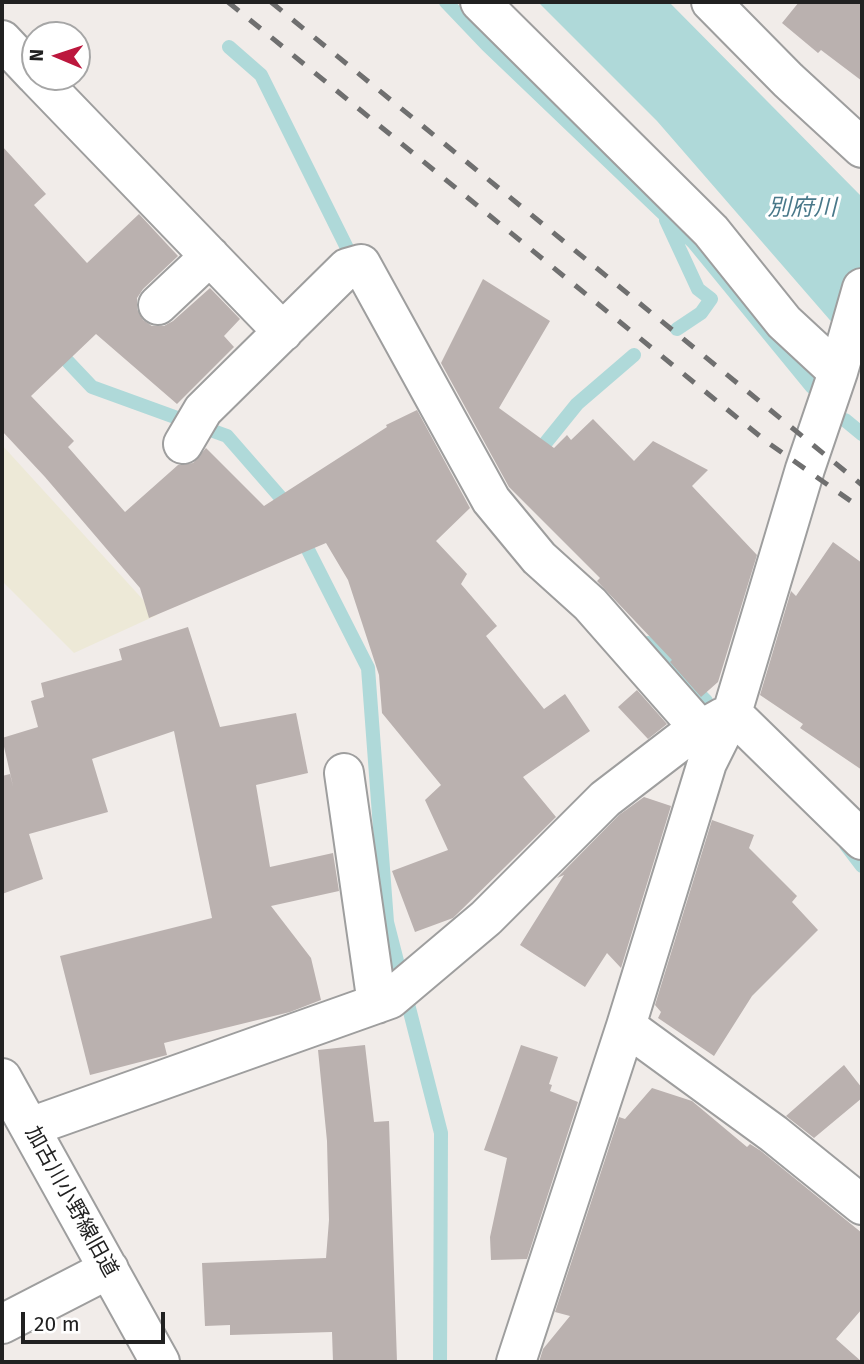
<!DOCTYPE html>
<meta charset="utf-8">
<style>
body{margin:0}
#map{position:relative;width:864px;height:1364px;overflow:hidden;background:#f1ece9;font-family:"Fira Sans",sans-serif}
canvas{display:block}
.frame{position:absolute;inset:0;border:4px solid #212121;pointer-events:none}
.north{position:absolute;left:21px;top:21px;width:70px;height:70px;box-sizing:border-box;background:#fff;border:2px solid #a6a6a6;border-radius:50%;rotate:272deg;font-size:19px;font-weight:700;line-height:28px;text-align:center;color:#212121}
.north::after{content:'';display:block;margin:auto;width:24px;height:32px;background:#bc173d;clip-path:polygon(50% 0,100% 100%,50% 72%,0 100%)}
.scale{position:absolute;left:21px;top:1312px;width:144px;height:32px;box-sizing:border-box;border:4px solid #212121;border-top:0;padding-left:9px;font-size:21px;line-height:24px;white-space:nowrap;color:#212121;-webkit-text-stroke:5px #fff;paint-order:stroke}
</style>
<div id="map">
<canvas width="864" height="1364"></canvas>
<div class="frame"></div>
<div class="north">N</div>
<div class="scale">20 m</div>
</div>
<script>
const g = document.querySelector('canvas').getContext('2d');
g.lineJoin = 'round';
function fill(path, color) { g.fillStyle = color; g.fill(path, 'evenodd'); }
const shape = rows => new Path2D(rows.map(r => 'M' + r).join(''));
function stroke(path, color, width, dash) { g.strokeStyle = color; g.lineWidth = width; g.lineCap = dash ? 'butt' : 'round'; g.setLineDash(dash || []); g.stroke(path); }
function write(font, color, halo, rows, align = 'center') {
  g.font = font + ' "Fira Sans","Noto Sans JP",sans-serif'; g.lineWidth = 6; g.setLineDash([]); g.textBaseline = 'middle'; g.strokeStyle = halo; g.fillStyle = color; for (const [text, x, y, turn = 0] of rows) {
    g.save(); g.translate(x, y); g.rotate((+turn || 0) * Math.PI / 180); g.textAlign = isNaN(turn) ? turn : align; if (halo) g.strokeText(text, 0, 0); g.fillText(text, 0, 0); g.restore();
  }
}
fill(shape([
 [2,445,157,615,74,653,2,581]
]), '#ede9d7');
fill(shape([
 [538,2,669,2,862,197,862,357,657,121]
]), '#afd9d9');
stroke(shape([
 [446,2,487,45,694,243,812,387],
 [229,47,261,75,355,264],
 [666,220,698,289,711,299,701,313,677,329],
 [56,349,92,387,227,436,282,499,289,512],
 [845,420,862,434],
 [535,456,577,404,634,355],
 [300,534,368,668,387,922,441,1133,440,1362],
 [648,643,706,701],
 [846,845,862,866]
]), '#afd9d9', 14);
fill(shape([
 [799,2,862,2,862,81,821,50,818,53,782,23],
 [2,146,46,194,34,205,87,263,139,214,178,256,143,289,137,298,137,309,143,320,152,326,164,326,173,321,210,288,240,319,224,336,234,347,177,404,96,334,31,396,74,441,68,447,125,512,178,465,193,463,206,448,264,506,387,427,386,425,417,410,470,508,436,541,467,574,461,584,497,626,486,636,544,709,565,694,590,731,523,777,556,817,453,918,415,932,392,871,448,850,425,800,441,785,382,713,379,675,348,580,326,543,149,618,140,588,45,477,2,431],
 [483,279,550,321,499,408,554,448,567,435,571,440,593,419,634,461,653,441,708,470,692,486,757,555,718,682,701,697,670,662,672,660,597,581,600,578,509,487,441,363],
 [833,542,862,563,862,770,800,728,803,724,760,695,791,591,796,596],
 [188,627,220,727,296,713,308,773,256,785,270,867,333,853,339,891,271,906,311,958,321,1000,290,1012,164,1043,167,1055,90,1075,60,956,212,918,174,731,92,759,108,812,29,834,43,879,2,894,2,776,10,774,13,786,2,738,38,727,31,701,44,697,41,683,122,660,119,649],
 [637,690,667,724,648,739,618,707],
 [644,797,671,806,621,968,607,953,585,987,520,945,564,875,557,878,619,815],
 [712,820,754,835,749,848,797,896,792,902,818,930,752,996,714,1056,658,1018,661,1012,655,1005],
 [365,1045,374,1122,389,1121,397,1362,333,1362,332,1332,230,1335,230,1325,205,1326,202,1263,326,1258,329,1220,327,1141,318,1050],
 [521,1045,558,1057,549,1084,552,1085,550,1091,578,1102,527,1259,491,1260,490,1237,507,1158,484,1150],
 [844,1065,862,1088,862,1098,814,1138,786,1116],
 [652,1088,692,1101,747,1147,750,1144,761,1151,862,1233,862,1309,836,1339,862,1362,539,1362,543,1349,570,1316,555,1312,619,1117,625,1119]
]), '#bab1af');
const minor = shape([
 [480,2,711,231,784,322,838,372],
 [711,2,788,80,862,148],
 [2,40,35,75],
 [37,77,283,332],
 [158,305,210,256],
 [183,444,203,410,347,268,361,264,491,500,539,558,590,604,700,729],
 [732,713,862,840],
 [344,773,377,1004],
 [626,1026,774,1134,862,1205],
 [2,1078,160,1362],
 [30,1127,390,999,486,918,605,799,682,740,723,717],
 [2,1324,109,1269],
 [516,1362,626,1026,707,763,732,713,805,469,838,372,862,288]
]);
stroke(minor, '#9e9e9e', 42);
stroke(minor, '#fff', 38);
stroke(shape([
 [228,2,767,442,862,509],
 [271,2,862,485]
]), '#6f6f6f', 5, [14, 14]);
write('21px', '#212121', '#fff', [
 ["加古川小野線旧道",71,1202,61]
]);
write('italic 23px', '#497889', '#fff', [
 ["別府川",802,209]
]);
</script>
